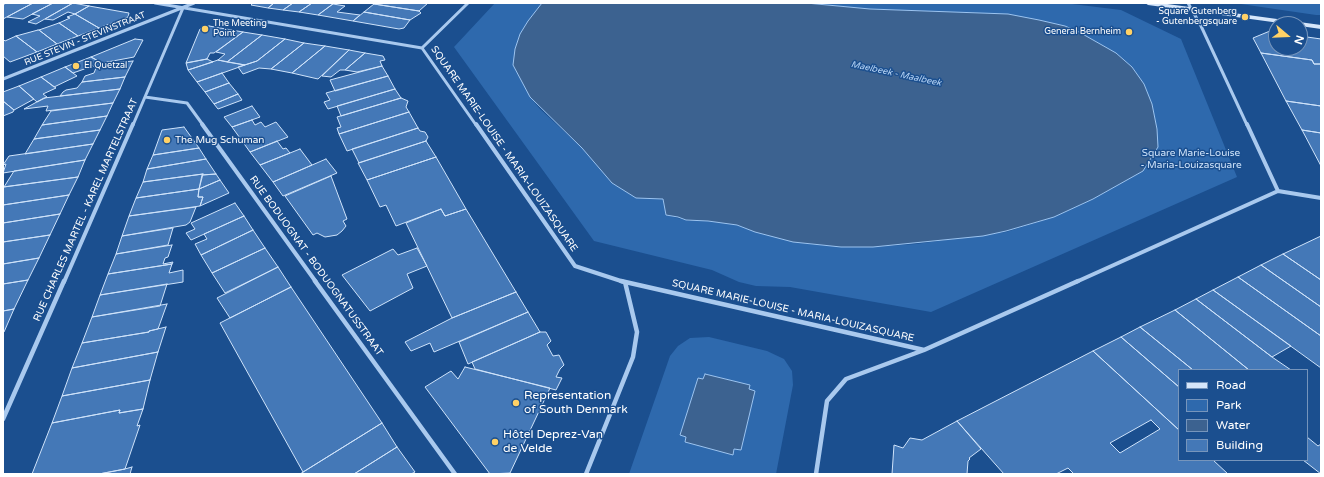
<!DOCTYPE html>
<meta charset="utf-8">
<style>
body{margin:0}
#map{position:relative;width:1324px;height:477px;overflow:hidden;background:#1b4f8f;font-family:"Varela Round",sans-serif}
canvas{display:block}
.frame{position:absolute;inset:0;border:4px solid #fff;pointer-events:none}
.legend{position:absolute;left:1178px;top:369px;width:130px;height:92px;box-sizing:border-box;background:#1b4f8f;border:1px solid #7695bc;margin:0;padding:5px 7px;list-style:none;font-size:12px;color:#fff}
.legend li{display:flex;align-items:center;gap:8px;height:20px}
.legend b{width:20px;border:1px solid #7695bc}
.north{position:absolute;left:1268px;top:16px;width:40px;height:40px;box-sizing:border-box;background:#1b4f8f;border:1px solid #7695bc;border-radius:50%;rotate:109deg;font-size:11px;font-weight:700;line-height:16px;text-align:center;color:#fff}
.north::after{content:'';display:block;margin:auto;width:14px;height:18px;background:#ffd166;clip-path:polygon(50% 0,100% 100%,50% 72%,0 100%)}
</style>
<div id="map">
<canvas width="1324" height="477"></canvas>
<div class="frame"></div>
<ul class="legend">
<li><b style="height:5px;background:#d6e6fa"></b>Road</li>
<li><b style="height:11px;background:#2e69ad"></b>Park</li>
<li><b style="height:11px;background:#3c6290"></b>Water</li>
<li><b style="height:11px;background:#4478b7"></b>Building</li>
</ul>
<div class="north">N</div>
</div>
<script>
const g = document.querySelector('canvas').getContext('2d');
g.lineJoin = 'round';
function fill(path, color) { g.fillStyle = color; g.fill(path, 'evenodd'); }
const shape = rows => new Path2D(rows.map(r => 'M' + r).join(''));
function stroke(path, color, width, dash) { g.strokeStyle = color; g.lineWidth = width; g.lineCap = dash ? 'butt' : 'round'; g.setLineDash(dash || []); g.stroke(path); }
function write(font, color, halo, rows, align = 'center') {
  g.font = font + ' "Varela Round",sans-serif'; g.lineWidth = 3; g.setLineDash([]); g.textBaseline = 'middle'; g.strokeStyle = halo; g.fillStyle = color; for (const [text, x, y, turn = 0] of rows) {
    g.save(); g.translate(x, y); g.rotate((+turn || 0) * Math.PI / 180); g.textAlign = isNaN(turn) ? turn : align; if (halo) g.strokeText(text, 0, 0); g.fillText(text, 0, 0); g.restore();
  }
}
fill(shape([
 [495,3,542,3,520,34,530,97,540,109,582,148,612,183,636,198,663,199,666,215,689,221,708,221,737,225,755,232,809,244,841,247,873,247,916,244,1006,232,1054,217,1093,199,1143,171,1152,104,1144,84,1132,67,1116,53,1079,32,1065,26,1008,14,870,9,806,3,1064,3,1121,10,1181,39,1237,177,931,312,790,287,756,286,739,282,712,270,594,241,454,47],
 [1234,3,1321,3,1321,15,1316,15],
 [709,337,767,351,784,359,792,371,793,385,776,474,629,474,670,356,678,346,690,338],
 [705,374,750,385,733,454,685,441,686,437,680,435]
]), '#2e69ad');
const water = shape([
 [542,3,806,3,870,9,1008,14,1039,20,1065,26,1079,32,1116,53,1132,67,1144,84,1152,104,1157,129,1158,147,1143,171,1093,199,1054,217,1006,231,983,236,873,247,841,247,793,242,755,232,737,225,708,221,686,220,678,217,666,215,663,199,636,198,612,183,582,148,530,97,513,65,515,49,520,34,528,21,542,3],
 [705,374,750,385,749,389,755,391,741,450,734,449,733,455,685,442,686,437,680,435,698,378,703,379,705,374]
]);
fill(water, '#3c6290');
stroke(water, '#9cc4f0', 1);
const building = shape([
 [6,3,33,3,3,19,3,5,6,3],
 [33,3,53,3,23,19,7,17,33,3],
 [53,3,73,3,36,24,28,22,40,16,32,14,53,3],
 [73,3,89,6,75,14,68,12,53,20,45,19,73,3],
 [253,3,274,3,268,8,251,5,253,3],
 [274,3,293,3,283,10,268,8,274,3],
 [293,3,312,3,299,12,283,10,293,3],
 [312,3,334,3,318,15,299,12,312,3],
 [375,3,428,3,419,11,374,4,375,3],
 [333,4,345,6,337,12,360,15,353,21,318,15,333,4],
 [374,4,419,11,421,13,410,20,364,12,374,4],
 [89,6,129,13,128,17,99,28,75,14,89,6],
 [364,12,410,20,404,28,399,29,353,21,364,12],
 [75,14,99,28,78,36,59,23,70,18,67,17,75,14],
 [59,23,78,36,57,44,39,30,59,23],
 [209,26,243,32,214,53,210,53,207,59,186,63,200,29,209,26],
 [38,30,39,30,57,44,37,52,16,36,38,30],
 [1270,31,1276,32,1276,48,1300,48,1300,36,1321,39,1321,64,1314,64,1312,60,1261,53,1253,38,1270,31],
 [243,32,262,35,227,62,218,60,225,54,216,52,243,32],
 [262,35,285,39,257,61,245,65,227,62,262,35],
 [16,36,37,52,10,62,3,56,3,39,5,41,16,36],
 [135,39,143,40,134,57,102,63,91,57,135,39],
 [285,39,304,43,271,69,259,68,243,74,238,67,257,61,285,39],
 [304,43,325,46,292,73,271,69,304,43],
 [325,46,349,50,318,79,292,73,325,46],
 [349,50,365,53,345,70,340,70,331,77,322,76,349,50],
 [365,53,383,56,385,60,380,61,382,66,357,72,345,70,365,53],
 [1261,53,1312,60,1314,64,1321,64,1321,106,1286,101,1261,53],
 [91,57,104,64,96,68,92,65,90,67,73,73,65,67,91,57],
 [207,59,213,62,188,70,186,63,207,59],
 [218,60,245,65,197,82,188,70,218,60],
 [133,61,125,77,82,82,85,76,94,73,96,68,104,64,133,61],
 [382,66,388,76,335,91,330,80,382,66],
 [65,67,77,76,54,87,41,77,65,67],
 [222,73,229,83,205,92,197,82,222,73],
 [388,76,395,89,328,109,324,102,330,100,326,93,388,76],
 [41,77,56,88,43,94,47,97,37,102,19,86,41,77],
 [125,77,120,89,60,96,63,92,66,90,77,88,82,82,125,77],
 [229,83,238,94,214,104,205,92,229,83],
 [19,86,34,99,14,110,3,101,3,92,19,86],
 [120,89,113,103,46,111,48,106,24,109,44,98,120,89],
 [395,89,401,98,341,116,337,106,395,89],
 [238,94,242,100,218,109,214,104,238,94],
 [401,98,408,101,406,107,409,112,339,134,337,128,341,127,337,117,401,98],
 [3,101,14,110,13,112,3,116,3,101],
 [1286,101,1321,106,1321,133,1302,130,1286,101],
 [113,103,107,116,42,125,51,111,113,103],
 [252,106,260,117,232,127,224,117,252,106],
 [409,112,418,128,347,151,339,134,409,112],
 [107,116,100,130,34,139,42,125,107,116],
 [252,120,255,125,261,122,265,127,276,122,288,137,250,152,232,127,252,120],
 [184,127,199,148,153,155,162,130,184,127],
 [418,128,420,131,425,132,428,137,426,141,359,163,352,149,418,128],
 [100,130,93,144,25,154,34,139,100,130],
 [1302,130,1321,133,1321,166,1302,130],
 [277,141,283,149,286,148,290,153,260,165,250,152,277,141],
 [426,141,436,157,367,180,358,163,426,141],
 [93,144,85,160,3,173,6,164,3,165,9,156,93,144],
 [199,148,206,159,147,169,153,155,199,148],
 [300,149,312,165,273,182,260,165,300,149],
 [436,157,466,209,445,216,441,209,396,226,386,205,380,207,367,180,436,157],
 [206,159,216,174,202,175,203,174,143,182,147,169,206,159],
 [326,159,337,173,283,196,273,182,326,159],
 [85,160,78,177,4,187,14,171,85,160],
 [203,174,199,189,136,198,143,182,203,174],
 [216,174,220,180,199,189,202,175,216,174],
 [331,176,347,219,343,221,346,226,342,231,337,235,325,237,317,233,313,235,285,196,331,176],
 [78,177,69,195,3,205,3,187,78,177],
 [220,180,229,193,200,206,203,197,198,197,199,189,220,180],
 [199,189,198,197,203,197,200,206,129,216,136,198,199,189],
 [69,195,60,214,3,223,3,205,69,195],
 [235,203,244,216,191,240,186,233,195,229,191,223,235,203],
 [196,207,190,222,186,225,122,236,129,216,196,207],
 [441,209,445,216,466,209,516,292,452,318,406,223,441,209],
 [60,214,50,235,3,242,3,223,60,214],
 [244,216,253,230,201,255,195,244,207,239,204,234,244,216],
 [173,228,168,245,116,254,122,236,173,228],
 [253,230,265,248,212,273,201,255,253,230],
 [50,235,39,258,3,264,3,242,50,235],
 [1321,236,1321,280,1283,254,1321,236],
 [172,245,168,257,165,258,163,264,173,262,172,264,108,274,116,254,172,245],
 [265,248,278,267,225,293,212,273,265,248],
 [417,248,427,266,407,274,413,288,370,311,342,275,393,249,398,255,417,248],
 [1283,254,1321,280,1321,307,1261,265,1283,254],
 [39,258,28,280,3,284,3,264,39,258],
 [172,264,169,273,183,270,183,282,100,295,108,274,172,264],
 [1261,265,1321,307,1321,336,1238,277,1261,265],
 [278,267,291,287,230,318,217,298,278,267],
 [1238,277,1321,336,1321,368,1213,290,1238,277],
 [28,280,14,309,3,311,3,284,28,280],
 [167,284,160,306,92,317,100,295,167,284],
 [291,287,382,423,303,472,220,323,291,287],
 [1213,290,1291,346,1272,357,1196,299,1213,290],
 [516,292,528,312,434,352,430,343,411,351,405,342,452,318,516,292],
 [1196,299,1272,357,1291,370,1249,370,1175,310,1196,299],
 [167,304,158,329,149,331,149,332,82,343,92,317,167,304],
 [14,309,4,332,3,333,3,311,14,309],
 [1175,310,1249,370,1193,370,1140,327,1175,310],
 [528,312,540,332,468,364,459,342,528,312],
 [166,327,158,352,72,368,82,343,149,332,149,331,166,327],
 [1140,327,1193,370,1179,370,1179,387,1121,337,1140,327],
 [540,332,546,332,551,341,547,345,553,356,559,355,564,365,560,369,556,377,562,378,556,390,475,369,472,362,540,332],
 [1121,337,1179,387,1179,430,1093,351,1121,337],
 [1093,351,1179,430,1179,460,1213,460,1228,474,1074,474,1068,468,1056,474,1004,474,957,421,1093,351],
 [1151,420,1160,429,1120,453,1110,443,1151,420],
 [158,352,150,380,62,396,72,368,158,352],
 [465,367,550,388,510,473,490,474,425,387,451,371,458,379,465,367],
 [150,380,143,409,119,413,120,410,52,423,62,396,150,380],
 [143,409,137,426,140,425,125,469,99,474,32,474,52,423,120,410,119,413,143,409],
 [957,421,981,449,969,458,970,459,968,461,967,474,892,474,894,445,903,448,910,438,922,440,957,421],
 [382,423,397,447,354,474,300,474,382,423],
 [1307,437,1318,446,1321,444,1321,474,1303,460,1307,460,1307,437],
 [397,447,415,472,411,474,354,474,397,447],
 [132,467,130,474,99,474,125,469,132,467]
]);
fill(building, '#4478b7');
stroke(building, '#cfe3fa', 1);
stroke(shape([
 [155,3,422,48],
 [468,3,422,48,476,125],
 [1188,3,1201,26,1247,125],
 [3,79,194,3],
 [145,97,187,103,203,125],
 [133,125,183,8]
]), '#a9c9ee', 3);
stroke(shape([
 [202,124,316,282],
 [476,124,575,266,624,282],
 [1247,124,1278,191],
 [1278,191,1321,198],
 [64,282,133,124],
 [1076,282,1278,191]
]), '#a9c9ee', 4);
stroke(shape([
 [315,281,455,474],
 [621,281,924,350],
 [3,419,64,281],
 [586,474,633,357,637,332,625,282],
 [816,474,827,401,846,379,924,350,1078,281]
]), '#a9c9ee', 4.5);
fill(shape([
 [1145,3,1160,3,1321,25,1321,29,1300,26,1300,24,1287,24,1148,5,1145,3]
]), '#d6e6fa');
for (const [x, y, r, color] of [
 [1245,17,4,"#ffd166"],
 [205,29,4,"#ffd166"],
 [1129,32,4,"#ffd166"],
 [76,66,4,"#ffd166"],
 [167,140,4,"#ffd166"],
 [516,403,4,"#ffd166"],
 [495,442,4,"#ffd166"]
]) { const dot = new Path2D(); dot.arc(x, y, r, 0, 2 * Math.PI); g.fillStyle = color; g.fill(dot); stroke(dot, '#1b4f8f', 1.5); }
write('9px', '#fff', '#1b4f8f', [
 ["Square Gutenberg",1237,12],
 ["- Gutenbergsquare",1237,22],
 ["The Meeting",213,24,"left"],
 ["Point",213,34,"left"],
 ["General Bernheim",1121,32],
 ["El Quetzal",84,66,"left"]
], 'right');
write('9px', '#fff', '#1b4f8f', [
 ["RUE STEVIN - STEVINSTRAAT",85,39,-22]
]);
write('italic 9px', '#b5d3f5', '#1b4f8f', [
 ["Maelbeek - Maalbeek",896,74,12]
]);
write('10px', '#fff', '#1b4f8f', [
 ["The Mug Schuman",175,140]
], 'left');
write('10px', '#fff', '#1b4f8f', [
 ["SQUARE MARIE-LOUISE - MARIA-LOUIZASQUARE",504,149,55],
 ["RUE CHARLES MARTEL - KAREL MARTELSTRAAT",86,210,-66],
 ["RUE BODUOGNAT - BODUOGNATUSSTRAAT",316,266,54],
 ["SQUARE MARIE-LOUISE - MARIA-LOUIZASQUARE",793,311,13]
]);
write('10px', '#cfe3fa', '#1b4f8f', [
 ["Square Marie-Louise",1191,153],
 ["- Maria-Louizasquare",1191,165]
]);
write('12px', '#fff', '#1b4f8f', [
 ["Representation",524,396],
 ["of South Denmark",524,410],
 ["Hôtel Deprez-Van",503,435],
 ["de Velde",503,449]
], 'left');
</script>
